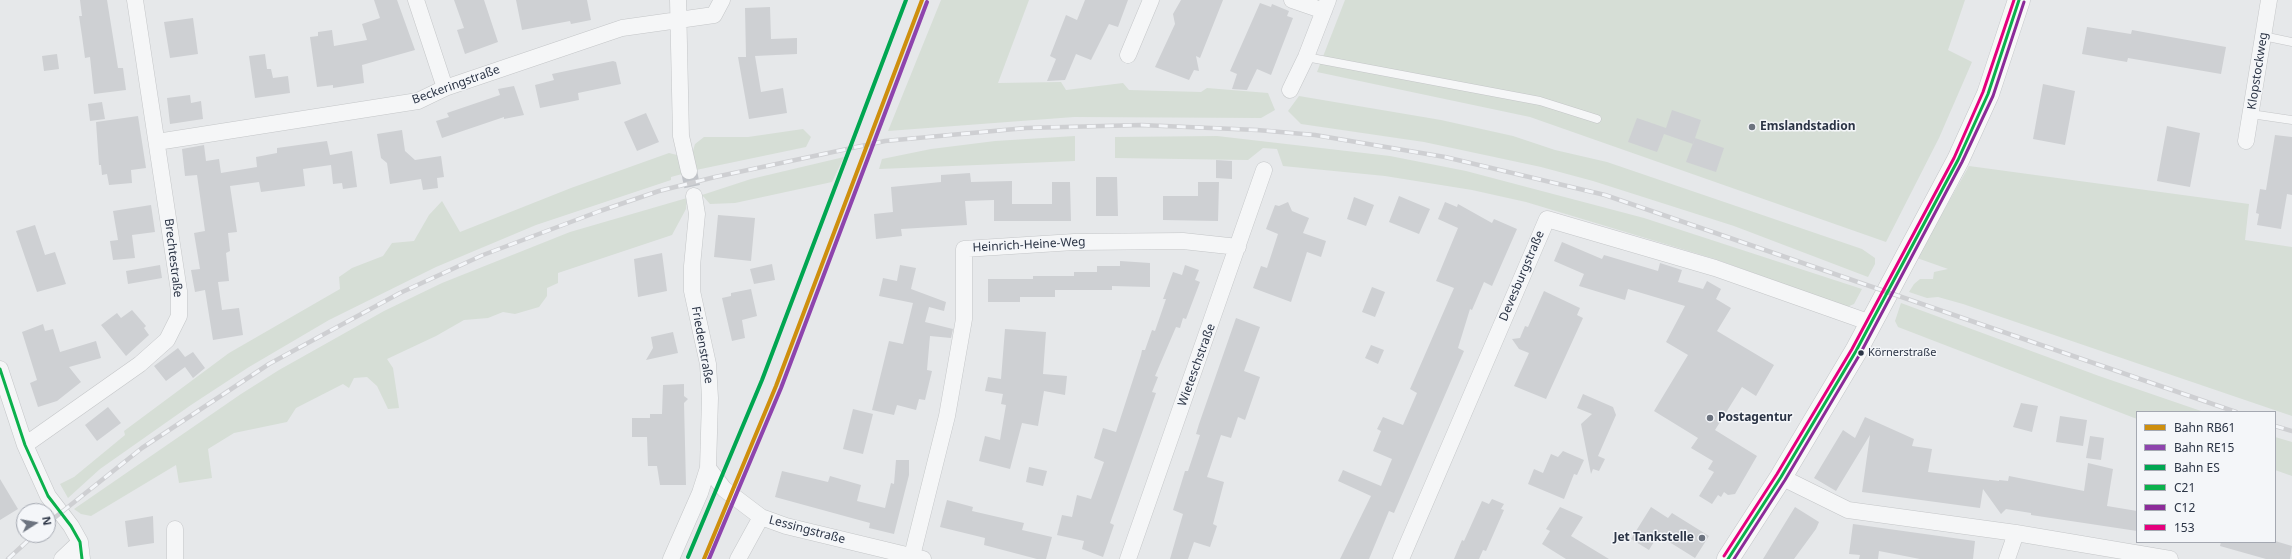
<!DOCTYPE html>
<meta charset="utf-8">
<style>
body{margin:0}
#map{position:relative;width:2292px;height:559px;overflow:hidden;background:#e6e8ea;font-family:"Noto Sans",sans-serif}
canvas{display:block}
.legend{position:absolute;left:2136px;top:411px;width:140px;height:132px;box-sizing:border-box;background:#f4f6f9;border:1px solid #a4a8b1;margin:0;padding:5px 7px;list-style:none;font-size:12px;color:#2b3445}
.legend li{display:flex;align-items:center;gap:8px;height:20px}
.legend b{width:20px;border:1px solid #a4a8b1}
.north{position:absolute;left:16px;top:503px;width:40px;height:40px;box-sizing:border-box;background:#f4f6f9;border:1px solid #a4a8b1;border-radius:50%;rotate:79deg;font-size:11px;font-weight:700;line-height:16px;text-align:center;color:#2b3445}
.north::after{content:'';display:block;margin:auto;width:14px;height:18px;background:#6c737f;clip-path:polygon(50% 0,100% 100%,50% 72%,0 100%)}
</style>
<div id="map">
<canvas width="2292" height="559"></canvas>
<ul class="legend">
<li><b style="height:5px;background:#ce8f0e"></b>Bahn RB61</li>
<li><b style="height:5px;background:#8e44ad"></b>Bahn RE15</li>
<li><b style="height:5px;background:#00a651"></b>Bahn ES</li>
<li><b style="height:5px;background:#0bb14c"></b>C21</li>
<li><b style="height:5px;background:#8c2b99"></b>C12</li>
<li><b style="height:5px;background:#e5007d"></b>153</li>
</ul>
<div class="north">N</div>
</div>
<script>
const g = document.querySelector('canvas').getContext('2d');
g.lineJoin = 'round';
function fill(path, color) { g.fillStyle = color; g.fill(path, 'evenodd'); }
const shape = rows => new Path2D(rows.map(r => 'M' + r).join(''));
function stroke(path, color, width, dash) { g.strokeStyle = color; g.lineWidth = width; g.lineCap = dash ? 'butt' : 'round'; g.setLineDash(dash || []); g.stroke(path); }
function write(font, color, halo, rows, align = 'center') {
  g.font = font + ' "Noto Sans",sans-serif'; g.lineWidth = 3; g.setLineDash([]); g.textBaseline = 'middle'; g.strokeStyle = halo; g.fillStyle = color; for (const [text, x, y, turn = 0] of rows) {
    g.save(); g.translate(x, y); g.rotate((+turn || 0) * Math.PI / 180); g.textAlign = isNaN(turn) ? turn : align; if (halo) g.strokeText(text, 0, 0); g.fillText(text, 0, 0); g.restore();
  }
}
fill(shape([
 [941,0,1029,0,998,83,1061,82,1066,90,1123,83,1129,90,1201,92,1207,88,1268,93,1275,110,1261,118,1074,117,888,131],
 [1345,0,1965,0,1948,50,1972,62,1939,138,1886,242,1530,117,1317,72],
 [1299,96,1441,120,1513,136,1555,150,1607,162,1862,249,1875,258,1875,264,1868,277,1734,226,1593,181,1541,167,1424,142,1301,124,1288,111],
 [803,129,811,137,806,147,696,170,692,154,695,144,704,137,748,137],
 [1075,136,1075,161,879,169,882,159,931,149,995,141],
 [1217,136,1390,156,1466,171,1644,218,1862,289,1854,304,1847,307,1715,259,1526,202,1472,190,1385,176,1283,166,1277,149,1263,148,1248,160,1115,158,1115,137],
 [669,153,677,155,682,174,671,177,671,180,536,225,436,267,329,320,249,367,191,405,100,469,68,498,60,484,74,477,125,435,124,431,229,353,340,289,339,277,352,268,383,256,392,243,414,241,429,215,442,201,460,232,571,188],
 [844,157,832,182,735,203,710,204,702,195,751,179],
 [1969,166,2249,204,2245,240,2292,247,2292,416,1963,304,1938,297,1927,298,1909,292,1914,284,1920,279,1933,279,1934,272,1948,269,1917,258],
 [687,198,686,209,672,235,558,273,558,283,547,288,547,296,539,307,515,314,503,312,488,318,464,320,436,336,387,359,393,368,399,408,388,409,377,386,367,377,354,378,349,388,343,384,296,408,287,422,234,433,208,449,212,478,179,483,176,465,91,516,81,514,74,509,241,394,279,370,384,311,442,283,570,232],
 [1901,303,2099,376,2204,412,2137,412,2137,419,1898,327,1895,321],
 [2275,437,2292,442,2292,476,2275,470]
]), '#d6ded6');
fill(shape([
 [80,0,107,0,118,68,123,68,126,90,94,94,90,57,85,58,82,36,79,16,82,16],
 [374,0,397,0,415,50,362,65,364,83,333,88,333,85,317,87,310,37,318,36,318,32,332,30,334,46,367,40,362,24,380,18],
 [454,0,484,0,498,42,465,54,457,30,464,28],
 [516,0,587,0,591,20,571,24,570,21,522,30],
 [1085,0,1128,0,1118,27,1109,24,1091,60,1076,54,1065,80,1047,81,1056,59,1050,56,1066,15,1077,20],
 [1181,0,1223,0,1200,58,1196,56,1199,71,1194,70,1189,80,1155,67,1175,24,1173,14],
 [1260,3,1271,7,1272,4,1289,11,1287,16,1293,18,1271,75,1257,69,1247,90,1232,89,1237,74,1230,71],
 [770,7,771,39,797,38,797,54,755,56,761,92,783,88,787,113,749,119,738,57,746,57,745,8],
 [193,18,198,54,170,58,164,22],
 [2087,27,2131,34,2132,30,2226,47,2221,74,2128,58,2127,62,2082,54],
 [57,54,59,69,44,71,42,56],
 [265,54,267,69,271,69,273,78,288,76,290,93,255,98,249,56],
 [613,61,616,62,621,84,578,93,579,100,540,108,535,85,554,80,552,74],
 [2043,84,2075,91,2065,145,2033,139],
 [514,86,524,115,504,119,504,117,442,138,436,121,449,117,447,113,500,95,498,89],
 [190,95,191,103,201,101,203,119,170,124,167,98],
 [102,102,105,119,90,121,88,104],
 [1672,110,1701,120,1693,144,1664,134,1657,152,1628,142,1637,118,1666,128],
 [646,113,659,142,637,151,624,122],
 [138,116,146,168,131,170,132,183,109,185,107,174,102,175,101,165,99,165,96,122],
 [2167,126,2200,133,2190,187,2157,181],
 [402,130,405,151,415,160,441,156,444,177,437,178,438,188,423,190,421,179,390,184,387,163,381,158,377,134],
 [2275,135,2292,137,2292,195,2287,194,2281,229,2257,225,2259,214,2256,213,2260,189,2266,190],
 [1695,138,1724,148,1716,172,1686,162],
 [327,141,330,155,352,151,357,187,343,189,342,183,333,184,331,165,303,169,305,186,261,192,259,182,230,186,237,232,228,233,230,251,226,253,229,281,218,282,222,310,239,308,243,335,213,340,205,290,195,292,191,270,200,269,194,233,205,231,197,175,185,176,182,149,204,145,206,161,219,159,221,173,257,167,256,157,277,153,277,148],
 [1216,160,1232,161,1232,179,1216,178],
 [970,173,971,182,1012,181,1012,204,1052,204,1052,182,1070,182,1071,221,994,221,994,200,965,201,967,225,901,229,902,236,876,239,874,214,893,212,891,187,941,182,941,175],
 [1096,177,1117,177,1118,216,1096,216],
 [1198,182,1219,182,1218,221,1163,220,1163,196,1198,196],
 [1399,196,1430,209,1419,234,1389,222],
 [1354,197,1374,205,1366,226,1347,219],
 [1288,202,1292,211,1309,218,1303,233,1326,241,1321,257,1307,252,1291,302,1253,288,1261,266,1267,268,1278,234,1266,229,1275,205,1279,206],
 [1445,202,1457,207,1458,204,1492,223,1494,219,1517,229,1492,286,1484,282,1472,310,1470,309,1458,348,1464,351,1394,513,1389,511,1369,559,1340,559,1371,496,1338,481,1343,470,1381,486,1392,459,1373,451,1381,431,1377,429,1383,417,1403,425,1417,393,1410,389,1454,288,1436,281,1458,228,1438,219],
 [151,205,155,232,132,235,135,258,113,260,110,241,118,240,113,211],
 [718,215,755,218,751,261,714,257],
 [35,225,45,255,55,252,66,284,37,292,16,231],
 [1562,242,1602,259,1604,255,1658,271,1660,263,1682,270,1678,282,1703,289,1707,281,1721,289,1716,299,1731,308,1717,331,1774,365,1756,396,1742,387,1715,430,1757,456,1735,494,1728,495,1724,492,1721,497,1718,495,1712,504,1699,496,1714,472,1708,469,1713,461,1691,448,1698,438,1654,411,1688,355,1666,342,1685,306,1628,289,1625,300,1579,286,1584,274,1554,261],
 [662,253,667,291,638,297,634,259],
 [1120,261,1150,263,1150,287,1112,286,1112,290,1055,290,1055,297,1020,297,1020,302,988,302,988,279,1033,279,1033,276,1074,276,1074,272,1097,272,1097,266,1120,266],
 [772,264,775,280,754,284,750,269],
 [160,265,162,278,128,284,126,271],
 [900,265,916,268,911,289,946,302,944,311,929,307,925,322,953,329,951,338,930,336,927,370,932,371,925,400,919,399,916,410,897,405,894,415,872,410,889,341,903,344,913,303,879,296,883,278,897,281],
 [1185,265,1199,270,1195,280,1200,282,1186,319,1183,318,1180,328,1176,327,1155,376,1158,377,1152,392,1156,393,1110,523,1114,525,1103,557,1082,549,1084,541,1057,535,1062,515,1072,517,1077,495,1091,499,1104,462,1094,458,1103,428,1116,432,1141,355,1142,350,1145,350,1152,330,1155,331,1166,299,1163,299,1173,272,1182,275],
 [1372,287,1385,292,1375,317,1362,312],
 [751,289,757,316,742,320,745,338,732,341,722,298,731,296,731,293],
 [1544,291,1580,308,1577,315,1583,318,1546,399,1514,386,1529,353,1519,349,1512,339,1520,338,1525,326,1528,327],
 [132,310,146,326,144,328,149,335,126,356,101,325,117,313,121,318],
 [1236,318,1260,327,1244,371,1260,377,1245,420,1238,417,1231,438,1221,435,1207,477,1224,482,1213,524,1217,526,1210,547,1194,542,1188,559,1170,559,1183,514,1173,510,1185,471,1188,471,1200,435,1196,434,1199,424],
 [43,324,45,331,53,329,60,352,96,341,101,358,69,367,81,382,57,401,38,407,30,383,37,380,22,332],
 [1005,329,1046,332,1043,374,1067,376,1065,395,1044,391,1038,426,1022,423,1010,469,979,461,985,436,1000,440,1006,405,1001,404,1003,394,985,391,988,377,1001,379],
 [673,332,678,353,646,360,653,348,651,337],
 [1371,345,1384,350,1378,364,1365,358],
 [178,348,185,357,193,352,205,368,193,378,185,367,166,381,154,366],
 [684,384,684,396,688,399,684,403,686,485,660,485,657,466,648,466,647,437,632,437,632,418,650,418,650,414,662,414,663,385],
 [1583,394,1613,407,1616,415,1598,456,1605,459,1599,471,1593,469,1591,474,1581,424,1592,414,1577,408],
 [2021,403,2038,406,2032,432,2013,427],
 [108,407,121,423,97,441,85,425],
 [853,409,873,414,863,454,843,449],
 [2060,416,2087,420,2083,446,2056,442],
 [1865,417,1914,439,1912,446,1932,449,1928,472,1999,481,1999,480,2008,481,2009,476,2084,491,2088,463,2113,469,2107,506,2137,511,2137,531,2031,515,2031,513,2006,509,2001,514,1983,489,1980,508,1862,492,1870,435,1836,491,1814,478,1843,430,1855,438],
 [2090,436,2104,438,2101,460,2086,458],
 [1563,451,1584,460,1577,475,1574,474,1564,499,1528,484,1534,469,1543,473,1551,454,1558,457],
 [896,460,909,460,909,475,894,534,869,528,870,523,775,497,782,471,828,482,830,476,861,485,857,501,885,508,891,483,894,484],
 [1029,467,1047,471,1043,486,1026,482],
 [0,479,18,509,0,520],
 [1492,499,1504,504,1501,509,1504,510,1486,551,1483,550,1479,559,1454,559,1462,540,1464,541,1482,501,1489,504],
 [947,500,973,507,972,511,1024,523,1022,530,1052,537,1046,559,1037,559,984,545,985,538,940,527],
 [1560,507,1583,517,1571,536,1609,559,1566,559,1542,544,1550,531,1546,529],
 [1651,507,1668,518,1672,513,1709,536,1695,558,1658,535,1649,550,1631,539],
 [1795,507,1819,522,1816,529,1794,559,1763,559],
 [153,516,154,543,128,547,125,521],
 [1853,524,1975,541,1973,559,1920,559,1879,551,1878,559,1859,559,1860,555,1849,554],
 [2275,541,2292,546,2290,559,2266,559,2220,546,2221,542]
]), '#ced0d3');
stroke(shape([
 [689,171,694,196]
]), '#c1c4c9', 16, [16, 8]);
const lane = shape([
 [2263,36,2292,42],
 [1306,57,1540,101,1597,119],
 [2251,114,2292,120]
]);
const street = shape([
 [416,0,445,88],
 [678,0,681,136,689,171],
 [1292,0,1324,11],
 [1128,55,1151,0],
 [1290,90,1306,57,1328,0],
 [2246,141,2269,0],
 [157,142,418,101,445,88,622,28,714,15,722,0],
 [0,369,25,445,48,496,71,526,80,542,82,559],
 [25,445,140,364,167,340,179,316,179,291,135,0],
 [708,468,724,489,761,517,786,526,923,559],
 [1781,477,1848,510,2016,533,2170,559],
 [912,556,947,416,964,319,964,249,1074,242,1183,241,1238,247],
 [62,559,80,542],
 [175,559,175,529],
 [671,559,700,493,708,468,710,398,708,364,692,291,692,266,697,214,694,196],
 [738,559,761,517],
 [1128,559,1264,170],
 [1401,559,1547,219,1715,268,1871,323],
 [2007,559,2016,533]
]);
const primary = shape([
 [1728,559,1781,477,1856,351,1958,160,1988,94,2019,0]
]);
stroke(lane, '#c4c6c8', 9);
stroke(street, '#c4c6c8', 17);
stroke(primary, '#c2c5c8', 23);
stroke(lane, '#f5f6f7', 8);
stroke(street, '#f5f6f7', 16);
stroke(primary, '#f8f8f8', 22);
const rail = shape([
 [2275,426,2292,431],
 [48,523,142,448,269,364,400,293,483,255,600,211,659,191,715,177,885,141,1026,128,1141,125,1257,130,1315,135,1445,157,1605,195,2236,412],
 [8,559,34,535]
]);
stroke(rail, '#cecfd2', 4.5);
stroke(rail, '#f4f6f9', 3, [9]);
stroke(shape([
 [0,369,25,445,48,496,71,526,80,542,82,559],
 [1728,559,1781,477,1856,351,1958,160,1988,94,2019,0]
]), '#0bb14c', 3);
stroke(shape([
 [1734,559,1785,480,1860,354,1962,162,1993,96,2024,2]
]), '#8c2b99', 3);
stroke(shape([
 [1724,556,1777,474,1852,349,1954,158,1983,92,2014,0]
]), '#e5007d', 3);
stroke(shape([
 [704,559,776,386,922,0]
]), '#ce8f0e', 4);
stroke(shape([
 [709,559,781,388,927,2]
]), '#8e44ad', 4);
stroke(shape([
 [688,557,762,380,906,0]
]), '#00a651', 4);
for (const [x, y, r, color] of [
 [1752,127,4,"#6c737f"],
 [1861,353,3.5,"#2b3445"],
 [1710,418,4,"#6c737f"],
 [1702,538,4,"#6c737f"]
]) { const dot = new Path2D(); dot.arc(x, y, r, 0, 2 * Math.PI); g.fillStyle = color; g.fill(dot); stroke(dot, '#f4f6f9', 1.5); }
write('11px', '#2b3445', '#f4f6f9', [
 ["Körnerstraße",1868,353]
], 'left');
write('12px', '#2b3445', '#f4f6f9', [
 ["Klopstockweg",2258,71,-81],
 ["Beckeringstraße",456,85,-20],
 ["Heinrich-Heine-Weg",1029,245,-3],
 ["Brechtestraße",173,258,83],
 ["Devesburgstraße",1522,276,-67],
 ["Friedenstraße",702,345,80],
 ["Wieteschstraße",1197,365,-70],
 ["Lessingstraße",807,530,15]
]);
write('bold 12px', '#2b3445', '#f4f6f9', [
 ["Emslandstadion",1760,127],
 ["Postagentur",1718,418],
 ["Jet Tankstelle",1694,538,"right"]
], 'left');
</script>
